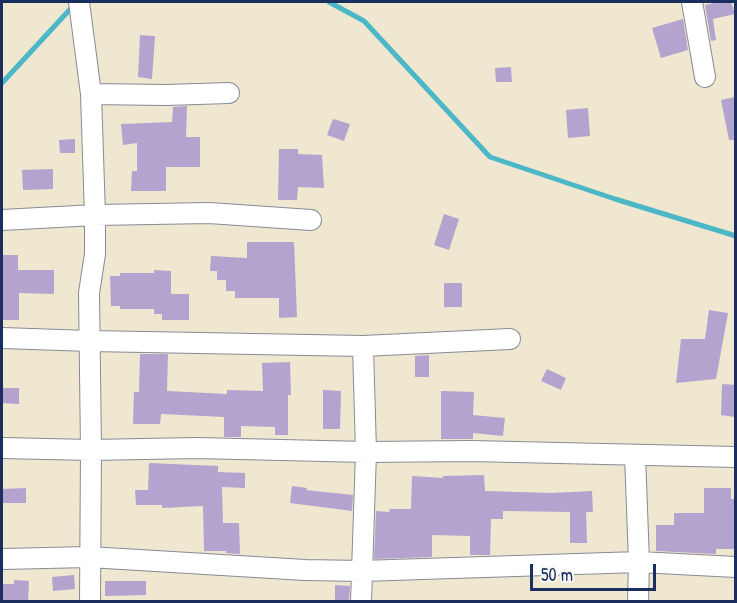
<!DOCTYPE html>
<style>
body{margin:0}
#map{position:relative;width:737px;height:603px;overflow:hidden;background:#efe7d0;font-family:"Patrick Hand",sans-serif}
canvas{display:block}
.frame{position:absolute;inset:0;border:3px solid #1b2f5e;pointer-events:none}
.scale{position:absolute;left:530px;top:564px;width:126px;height:27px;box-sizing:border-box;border:3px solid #1b2f5e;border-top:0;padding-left:8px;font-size:18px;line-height:21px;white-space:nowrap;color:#1b2f5e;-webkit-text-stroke:4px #f6f6f2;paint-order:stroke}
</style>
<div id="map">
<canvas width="737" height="603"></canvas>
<div class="frame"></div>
<div class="scale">50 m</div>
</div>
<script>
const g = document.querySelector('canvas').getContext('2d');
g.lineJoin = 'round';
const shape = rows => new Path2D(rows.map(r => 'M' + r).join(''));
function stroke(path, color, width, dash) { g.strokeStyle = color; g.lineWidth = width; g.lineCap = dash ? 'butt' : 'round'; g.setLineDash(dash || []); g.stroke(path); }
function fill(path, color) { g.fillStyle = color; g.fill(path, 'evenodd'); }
stroke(shape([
 [329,2,364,21,490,157,615,199,736,236],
 [2,83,74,5]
]), '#4bb7c7', 5);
fill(shape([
 [719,2,731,2,735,14,713,19,716,40,711,41,705,5],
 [683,19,688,50,661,58,652,28],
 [140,35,155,36,152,79,138,77],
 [511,67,512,82,496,82,495,68],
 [735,97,735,140,729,140,721,100],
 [187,106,186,137,200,137,200,167,166,167,166,191,131,191,132,171,137,171,137,143,123,145,121,124,172,122,173,107],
 [588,108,590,136,568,138,566,110],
 [333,119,350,124,344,141,327,135],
 [75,139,75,153,60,153,59,140],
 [279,149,298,149,298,154,322,155,324,188,298,187,297,200,278,200],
 [53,169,53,189,23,190,22,170],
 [444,214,459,219,449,250,434,245],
 [247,242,294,242,297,317,279,318,279,298,235,298,235,291,226,291,226,280,217,280,217,271,210,271,211,256,247,258],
 [2,255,18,255,18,270,54,270,54,294,19,293,19,320,2,320],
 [154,270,171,271,171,294,189,294,189,320,162,320,162,314,154,314,154,309,120,309,120,306,111,306,110,276,120,276,120,273,154,273],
 [444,283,462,283,462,307,444,307],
 [709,310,728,313,716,379,676,383,681,339,705,339],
 [140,354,168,354,167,391,227,394,227,390,263,391,262,363,290,362,291,395,288,395,288,435,275,435,275,427,241,426,241,437,224,437,224,417,161,414,160,424,133,424,134,392,139,392],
 [429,355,429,377,415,377,415,356],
 [547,369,566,378,561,390,541,381],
 [722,384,735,385,735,417,721,415],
 [2,388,19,388,19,404,2,403],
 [323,390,341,391,340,429,323,429],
 [441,391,474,392,473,415,505,418,503,436,473,433,473,439,441,439],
 [149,463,218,466,218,472,245,473,245,488,222,487,223,523,239,523,240,554,226,553,226,551,204,551,203,506,162,508,162,505,136,505,135,490,148,490],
 [484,475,485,491,551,493,592,491,593,512,586,512,587,543,570,543,570,512,503,511,503,519,491,519,490,555,470,555,470,536,432,535,432,557,374,559,376,511,389,512,390,509,411,509,412,476,443,478,443,476],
 [292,486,307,488,306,490,353,495,352,511,290,503],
 [26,488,26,503,2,503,2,489],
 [704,488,731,488,731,499,735,499,735,549,716,549,716,554,656,551,656,525,674,525,674,513,704,513],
 [74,575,75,589,53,591,52,577],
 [14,580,29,581,28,602,2,602,2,584,14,584],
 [105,581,146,581,146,595,105,596],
 [335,585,350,586,349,602,335,602]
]), '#b4a3ce');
const minor = shape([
 [79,2,91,94,95,215,95,254,89,293,91,450,90,602],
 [692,2,705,77],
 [91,94,166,95,229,93],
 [2,220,95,215,209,213,311,220],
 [2,338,90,341,363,346,510,339],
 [2,448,91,450,196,448,366,452,471,451,736,457],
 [635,455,639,562,638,602],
 [2,559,89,557,305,570,361,571,639,562,736,567],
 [361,602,366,452,363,346]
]);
stroke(minor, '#858b97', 22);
stroke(minor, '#fff', 20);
</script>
